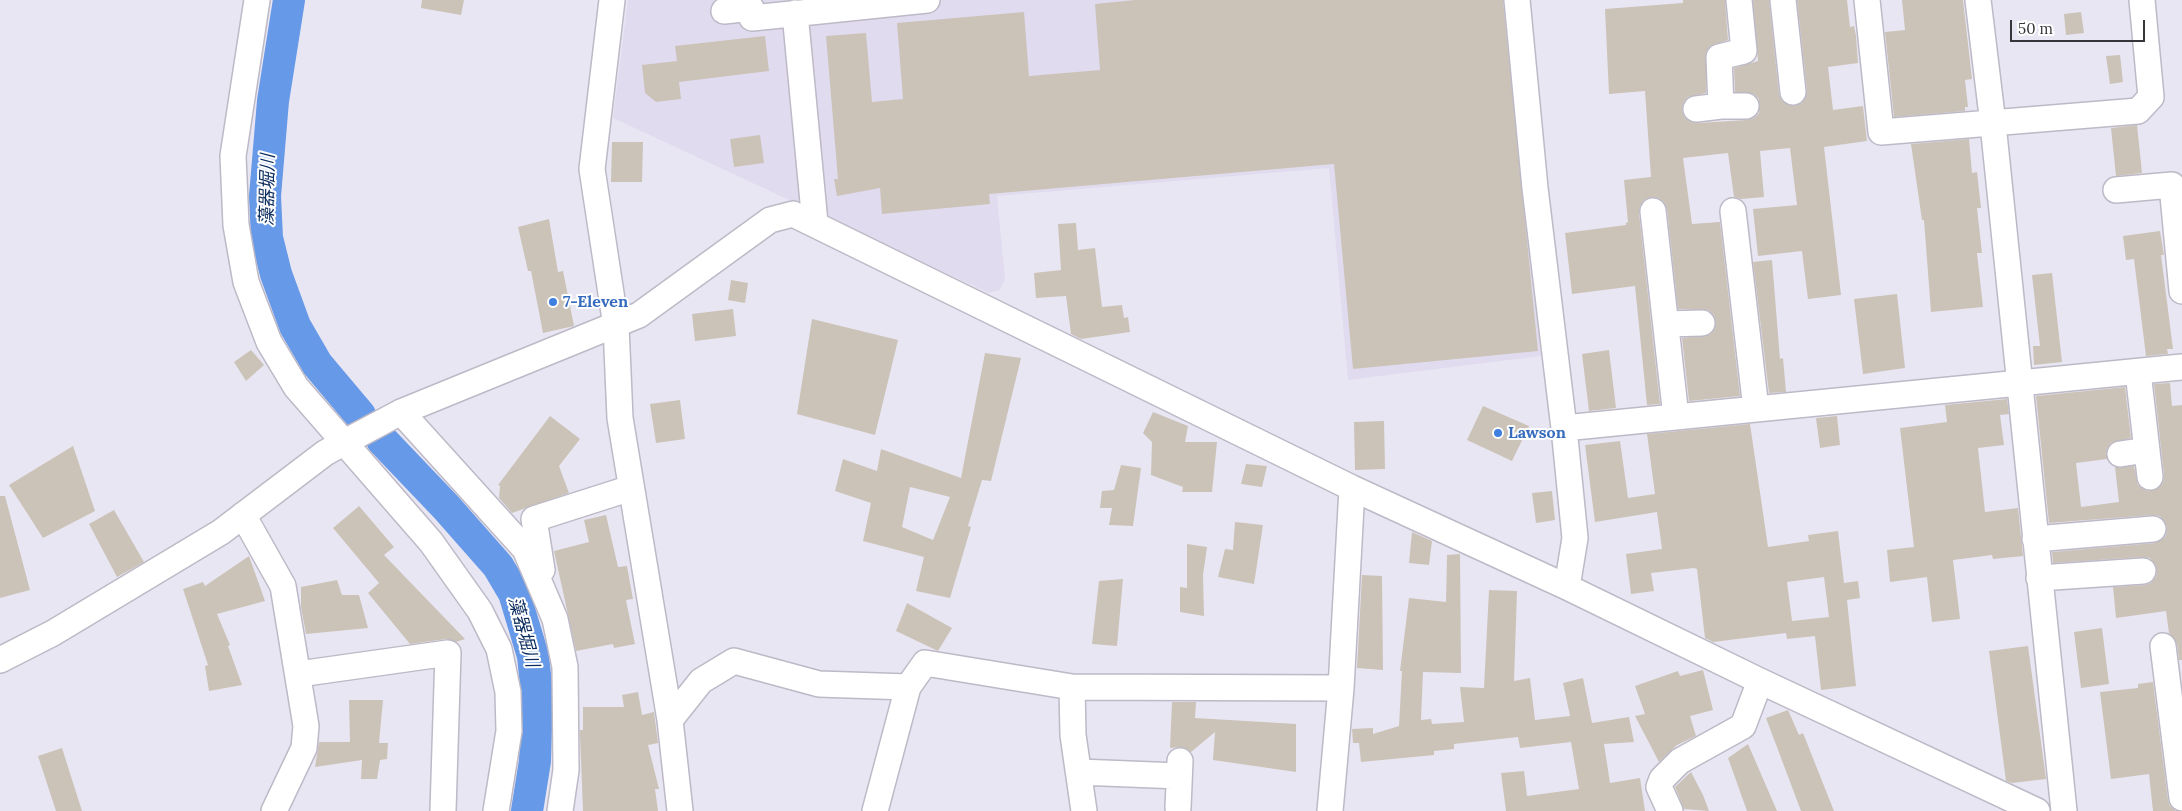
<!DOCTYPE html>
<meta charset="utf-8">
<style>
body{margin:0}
#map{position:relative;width:2182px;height:811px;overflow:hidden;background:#e9e6f3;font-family:Lora,serif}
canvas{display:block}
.scale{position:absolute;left:2010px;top:20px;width:135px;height:22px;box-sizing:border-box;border:2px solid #36353a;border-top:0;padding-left:6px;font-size:15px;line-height:18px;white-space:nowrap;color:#36353a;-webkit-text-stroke:4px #fff;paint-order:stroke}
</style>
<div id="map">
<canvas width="2182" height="811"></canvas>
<div class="scale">50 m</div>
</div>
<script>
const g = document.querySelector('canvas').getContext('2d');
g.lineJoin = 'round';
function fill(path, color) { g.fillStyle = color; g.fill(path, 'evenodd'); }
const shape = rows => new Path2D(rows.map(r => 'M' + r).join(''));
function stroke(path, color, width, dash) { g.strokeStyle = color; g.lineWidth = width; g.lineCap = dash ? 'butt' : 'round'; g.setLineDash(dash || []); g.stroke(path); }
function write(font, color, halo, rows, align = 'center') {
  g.font = font + ' Lora,"Noto Sans JP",serif'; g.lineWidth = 4; g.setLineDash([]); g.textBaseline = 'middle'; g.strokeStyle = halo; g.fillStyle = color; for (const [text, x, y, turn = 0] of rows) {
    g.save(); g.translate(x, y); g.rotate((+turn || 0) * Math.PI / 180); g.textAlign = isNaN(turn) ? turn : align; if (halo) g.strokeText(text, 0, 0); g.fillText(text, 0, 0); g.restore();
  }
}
fill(shape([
 [628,0,1503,0,1541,356,1348,380,1329,168,997,196,1005,279,1000,290,989,293,613,118]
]), '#e1dbef');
stroke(shape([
 [289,0,273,101,265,196,267,238,276,274,295,326,317,364,360,415],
 [382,440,446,507,498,566,514,593,533,656,537,694,535,761,527,811]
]), '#6699e7', 32);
fill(shape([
 [422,0,464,0,461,15,421,8],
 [1135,0,1503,0,1538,351,1353,369,1334,164,989,194,990,204,882,214,880,188,837,196,834,179,838,179,826,36,866,33,872,102,903,99,897,23,1024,12,1029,76,1100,70,1095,4],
 [1683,0,1725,0,1728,40,1710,46,1706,52,1706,93,1688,97,1683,104,1682,111,1685,118,1691,122,1698,123,1746,120,1754,118,1759,113,1759,99,1754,94,1735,92,1734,68,1758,61,1753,0,1769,0,1779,94,1782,101,1794,106,1802,103,1807,91,1797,0,1847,0,1850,27,1854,26,1856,36,1858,63,1828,67,1833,110,1863,106,1867,141,1824,147,1841,295,1808,299,1802,251,1758,256,1753,209,1797,205,1790,148,1760,151,1764,197,1741,199,1734,197,1728,153,1683,158,1692,224,1720,222,1740,396,1689,401,1682,338,1709,335,1714,330,1716,322,1714,315,1708,310,1678,309,1667,209,1664,202,1658,198,1651,197,1644,200,1640,206,1639,213,1660,404,1647,405,1635,286,1572,294,1565,233,1626,225,1626,223,1628,222,1624,180,1651,177,1645,91,1609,94,1605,9,1683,3],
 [1902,0,1963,0,1972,79,1965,80,1968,107,1965,107,1965,111,1894,117,1885,32,1905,30],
 [2081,12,2084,33,2066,35,2064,14],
 [765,36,769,71,679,82,681,99,656,102,645,93,642,65,677,61,675,46],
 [2120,55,2123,82,2110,84,2106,56],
 [2137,125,2142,173,2116,176,2111,128],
 [760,135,764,163,734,167,730,139],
 [1969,139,1972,173,1977,172,1981,208,1977,208,1982,253,1977,253,1983,307,1931,312,1924,220,1922,220,1911,144],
 [612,142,643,142,642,182,611,182],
 [549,219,558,272,563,271,574,326,543,333,531,271,528,271,518,227],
 [1076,223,1078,250,1095,248,1102,307,1122,305,1124,318,1128,317,1130,332,1081,339,1071,334,1066,296,1036,298,1034,273,1061,270,1058,224],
 [2160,231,2164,255,2161,255,2173,349,2167,349,2168,354,2146,356,2134,259,2126,260,2123,236],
 [1772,260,1780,359,1783,358,1786,392,1769,393,1753,262],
 [2052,273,2062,362,2034,365,2033,346,2040,346,2032,275],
 [731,280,748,283,745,303,728,300],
 [1897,294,1905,368,1863,374,1854,299],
 [733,309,736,336,695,341,692,314],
 [812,319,898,340,875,435,797,414],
 [251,350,264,365,246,381,234,362],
 [1609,350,1616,408,1589,411,1582,354],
 [985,353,1021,358,991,481,982,480,968,526,971,527,950,598,916,591,924,557,863,541,871,503,835,491,843,459,877,471,881,449,961,478],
 [910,487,950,497,933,540,902,527],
 [2170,383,2172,406,2182,405,2182,660,2179,660,2177,644,2169,633,2166,611,2116,618,2113,587,2144,585,2151,583,2156,577,2157,570,2150,558,2142,557,2053,563,2052,552,2155,543,2166,536,2167,527,2160,516,2152,515,2049,523,2036,396,2125,387,2131,438,2111,443,2107,449,2107,459,2076,463,2081,507,2119,502,2115,467,2134,466,2138,485,2145,490,2152,491,2163,483,2164,475,2154,384],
 [2007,399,2009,414,2000,415,2004,445,1978,448,1985,512,2018,508,2023,556,1993,559,1992,555,1953,560,1960,619,1932,622,1927,577,1890,582,1887,550,1914,547,1900,428,1947,422,1945,405],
 [680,400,685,439,656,443,650,404],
 [1483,406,1529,426,1512,461,1467,440],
 [1153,412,1188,426,1185,442,1217,442,1212,492,1182,492,1183,487,1151,475,1152,442,1143,433],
 [550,416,580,439,559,466,569,493,512,513,499,498,500,486,498,485],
 [1837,416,1840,445,1820,448,1816,418],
 [1384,421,1385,469,1355,470,1354,422],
 [1750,424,1768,547,1809,541,1808,535,1838,531,1844,583,1858,581,1860,598,1847,600,1856,686,1821,690,1815,636,1787,639,1786,633,1713,642,1705,638,1697,569,1694,568,1651,573,1654,591,1631,594,1626,554,1662,549,1657,512,1595,522,1585,445,1620,441,1628,498,1655,494,1647,434],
 [1824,577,1829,617,1792,621,1787,582],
 [73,446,95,511,43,538,9,485],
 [1246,464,1267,466,1262,487,1241,484],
 [1121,465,1141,468,1133,526,1109,525,1112,508,1100,508,1102,491,1114,490],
 [1552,491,1555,520,1536,523,1532,493],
 [0,496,5,496,30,590,0,598],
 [359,506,394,547,384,555,465,639,456,642,446,639,410,644,368,593,379,583,333,528],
 [114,510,144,562,117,577,89,524],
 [606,515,618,567,627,566,633,599,626,600,635,644,614,648,613,644,576,651,554,551,589,542,584,520],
 [1235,522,1263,525,1254,584,1218,577,1225,549,1233,550],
 [1412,532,1432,541,1429,565,1409,563],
 [1187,544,1207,547,1203,575,1204,616,1180,612,1180,587,1187,588],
 [1460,554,1461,673,1423,672,1421,720,1431,719,1432,724,1464,722,1460,687,1484,688,1489,590,1517,591,1514,681,1530,678,1535,720,1570,716,1563,683,1583,678,1592,723,1629,717,1634,742,1604,744,1610,783,1640,778,1645,811,1506,811,1501,773,1524,771,1527,796,1579,789,1571,742,1520,748,1518,737,1454,744,1454,749,1434,751,1434,755,1361,762,1359,743,1353,743,1352,729,1373,728,1373,734,1399,726,1402,671,1400,671,1409,598,1446,602,1447,555],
 [249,556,265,601,217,614,230,645,228,646,242,685,209,691,205,666,208,665,183,589,203,582,205,586],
 [1362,575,1382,576,1383,670,1357,668],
 [1123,579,1117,646,1092,644,1099,581],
 [337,580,342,595,359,595,368,628,306,634,301,607,301,587],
 [907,603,952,628,938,651,896,631],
 [2102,628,2109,684,2081,688,2074,632],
 [2028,646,2046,779,2012,783,2006,781,1989,651],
 [1703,670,1713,710,1690,716,1696,736,1677,745,1659,762,1635,716,1645,714,1635,686,1678,671,1680,676],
 [2153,682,2168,800,2170,806,2176,811,2153,811,2149,774,2111,779,2100,692,2138,688,2138,684],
 [638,692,642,715,654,712,658,743,648,745,659,789,655,789,658,811,583,811,580,735,580,730,583,730,583,707,624,707,622,695],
 [349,700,383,700,379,743,388,743,387,759,380,760,377,779,361,779,362,760,315,767,319,742,350,742],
 [1172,702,1196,702,1195,718,1296,724,1296,772,1213,760,1215,732,1191,752,1181,747,1170,748],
 [1788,710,1799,735,1803,733,1834,811,1801,811,1766,718],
 [1748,744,1777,811,1747,811,1728,758],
 [62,748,82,811,56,811,38,756],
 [1691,772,1703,795,1709,811,1684,809,1675,787]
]), '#cbc3b8');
const minor = shape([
 [257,0,233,156,236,225,246,282,269,342,296,387,431,542,480,611,499,649,508,692,509,731,496,811],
 [612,0,592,169,616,326,620,418,670,720,680,811],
 [1517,0,1535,188,1564,428,1575,538,1567,587],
 [1783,0,1793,92],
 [1867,0,1881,132,2138,111,2151,97,2142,0],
 [1978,0,1993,124,2064,811],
 [724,11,751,8,752,18,927,0],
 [795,13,815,223],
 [1721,106,1746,106],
 [1696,109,1721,106,1719,57,1744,51,1739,0],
 [2116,190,2172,185,2182,291],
 [1653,211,1676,417],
 [1733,211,1756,409],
 [1666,324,1702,323],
 [2138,372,2150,477],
 [401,412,525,549,555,619,565,667,566,770,560,811],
 [1564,428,2182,367],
 [2120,454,2147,450],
 [243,515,283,586,306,726,304,748,274,811],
 [2035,539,2153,529],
 [542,570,534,519,631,488],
 [2039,578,2143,571],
 [2163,646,2182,798],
 [0,660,53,633,221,532,325,453,343,443,401,412,639,315,770,220,793,214,1352,488,1567,587,1760,681,2037,811],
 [299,674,448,653,443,811],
 [1072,687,1073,735,1084,811],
 [670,720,701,681,734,661,819,684,908,687],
 [1079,772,1179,776],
 [1178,808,1180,761],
 [875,811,908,687,925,663,1072,687,1341,688],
 [1330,811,1341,688,1352,488],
 [1670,811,1659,787,1662,779,1680,761,1743,726,1760,681]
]);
stroke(minor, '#bdb9c6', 28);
stroke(minor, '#fff', 25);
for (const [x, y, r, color] of [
 [553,302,5,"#3f7fe0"],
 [1498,433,5,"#3f7fe0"]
]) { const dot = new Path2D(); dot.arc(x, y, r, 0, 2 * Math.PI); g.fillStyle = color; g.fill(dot); stroke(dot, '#fff', 2); }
write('bold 16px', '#366cbe', '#fff', [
 ["7-Eleven",563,302],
 ["Lawson",1508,433]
], 'left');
write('italic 18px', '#0c2d5e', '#fff', [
 ["藻器堀川",268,190,-89],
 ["藻器堀川",523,632,75]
]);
</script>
